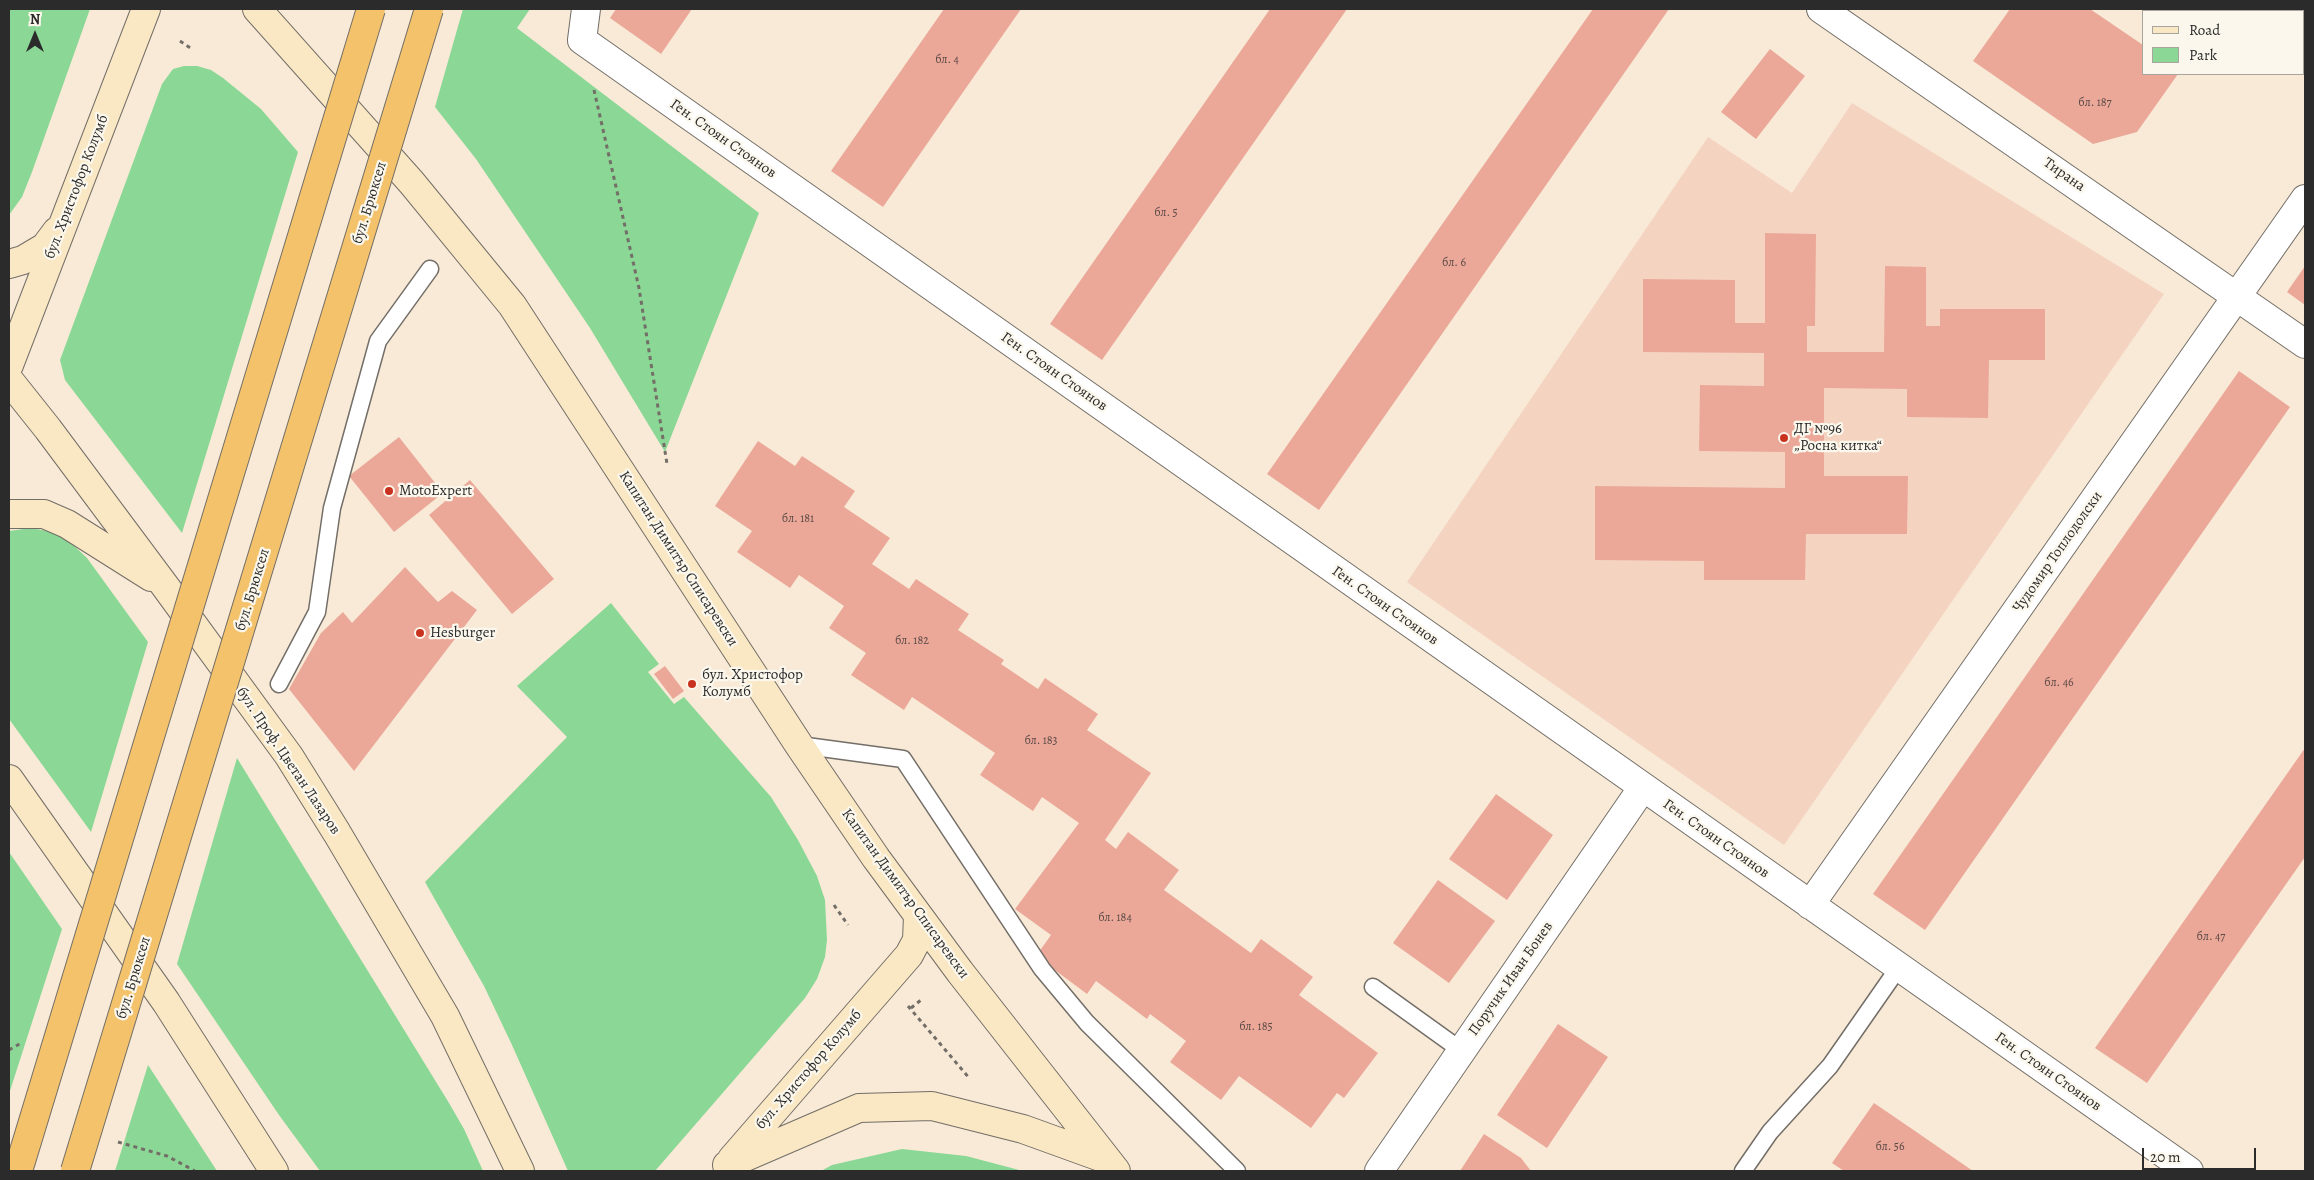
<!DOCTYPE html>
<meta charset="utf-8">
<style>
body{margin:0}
#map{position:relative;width:2314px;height:1180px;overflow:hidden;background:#f8ead7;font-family:Alegreya,serif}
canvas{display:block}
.frame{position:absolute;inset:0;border:10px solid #2b2b2b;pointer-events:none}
.legend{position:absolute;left:2142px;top:10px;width:162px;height:65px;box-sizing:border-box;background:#fbf7ec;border:1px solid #a8a59f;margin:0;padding:6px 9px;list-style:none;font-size:15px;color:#2b2b2b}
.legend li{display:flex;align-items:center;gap:10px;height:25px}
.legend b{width:25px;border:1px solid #a8a59f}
.north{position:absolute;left:10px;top:10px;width:50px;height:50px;-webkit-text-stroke:4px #fbf7ec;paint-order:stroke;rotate:0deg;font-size:14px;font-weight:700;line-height:20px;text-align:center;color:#2b2b2b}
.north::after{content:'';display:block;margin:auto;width:18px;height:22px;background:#2b2b2b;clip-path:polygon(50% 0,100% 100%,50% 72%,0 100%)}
.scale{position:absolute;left:2142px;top:1148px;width:114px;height:22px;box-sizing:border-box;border:2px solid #2b2b2b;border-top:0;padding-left:6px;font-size:15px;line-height:18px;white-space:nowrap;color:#2b2b2b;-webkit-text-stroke:4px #fbf7ec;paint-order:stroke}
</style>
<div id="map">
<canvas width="2314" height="1180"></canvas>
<div class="frame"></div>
<ul class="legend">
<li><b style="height:6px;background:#fae7c3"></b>Road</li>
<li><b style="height:14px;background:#8bd795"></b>Park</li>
</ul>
<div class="north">N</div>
<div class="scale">20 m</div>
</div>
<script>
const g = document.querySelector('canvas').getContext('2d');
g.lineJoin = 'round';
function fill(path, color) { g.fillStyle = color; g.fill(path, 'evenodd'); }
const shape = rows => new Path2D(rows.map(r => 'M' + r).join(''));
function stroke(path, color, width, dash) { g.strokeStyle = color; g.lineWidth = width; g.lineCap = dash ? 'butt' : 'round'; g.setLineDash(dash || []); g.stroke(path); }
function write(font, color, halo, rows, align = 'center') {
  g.font = font + ' Alegreya,serif'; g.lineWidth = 4.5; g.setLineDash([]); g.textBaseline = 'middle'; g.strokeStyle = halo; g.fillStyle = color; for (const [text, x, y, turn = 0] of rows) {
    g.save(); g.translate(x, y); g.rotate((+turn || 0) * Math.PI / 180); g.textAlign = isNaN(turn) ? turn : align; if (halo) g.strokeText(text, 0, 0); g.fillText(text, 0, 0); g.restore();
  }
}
fill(shape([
 [1852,103,2164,294,1784,845,1407,582,1708,137,1792,193]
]), '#f5d3c1');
fill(shape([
 [9,9,90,9,32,172,22,197,9,215],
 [463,9,530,9,517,28,759,213,665,452,590,328,476,159,435,107],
 [184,66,197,66,211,70,223,78,261,109,298,152,182,533,65,380,60,360,162,84,173,69],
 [31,528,53,532,71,543,87,558,148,642,91,832,9,719,9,531],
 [611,603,659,664,648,672,674,704,684,697,771,797,798,840,817,876,825,900,827,940,825,957,817,979,805,998,655,1171,568,1171,512,1045,484,986,425,882,567,737,517,686],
 [237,758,449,1103,464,1129,483,1171,320,1171,279,1115,177,964],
 [9,852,62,929,9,1094],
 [148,1065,217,1171,115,1171],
 [902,1149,966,1156,1023,1171,821,1171,832,1165]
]), '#8bd795');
fill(shape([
 [616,9,692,9,661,54,610,18],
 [944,9,1021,9,883,207,831,171],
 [1270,9,1347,9,1102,360,1050,324],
 [1593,9,1669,9,1319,510,1267,474],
 [2010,9,2090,9,2143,45,2143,74,2178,74,2137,132,2093,144,1973,61],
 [2269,9,2305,9,2305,33,2303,32,2303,11,2273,11],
 [1770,49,1805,76,1756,139,1721,112],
 [1765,233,1816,234,1815,326,1807,326,1807,352,1884,352,1885,266,1926,267,1926,326,1940,326,1940,309,2045,309,2045,360,1989,360,1988,418,1907,417,1907,389,1824,388,1824,476,1908,476,1907,534,1806,534,1805,580,1704,580,1704,561,1595,560,1595,486,1785,488,1785,452,1699,451,1700,385,1764,386,1764,353,1643,352,1643,279,1735,280,1735,323,1765,323],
 [2305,266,2305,305,2287,292],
 [2239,371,2290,407,1925,930,1873,894],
 [399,437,443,493,394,532,349,476],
 [758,441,795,466,802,456,855,491,844,507,890,538,872,564,909,589,916,579,969,614,958,630,1004,660,1001,664,1038,689,1045,678,1098,714,1087,730,1151,773,1105,840,1116,849,1128,832,1179,870,1164,890,1251,953,1261,939,1313,977,1299,995,1378,1053,1344,1098,1337,1093,1311,1128,1239,1076,1221,1100,1170,1062,1186,1041,1150,1014,1147,1019,1096,981,1087,994,1036,956,1051,935,1015,909,1079,823,1042,797,1033,811,980,775,995,753,912,697,904,710,851,675,866,653,829,628,844,606,799,575,790,588,737,552,752,531,715,506],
 [470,480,554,579,512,614,429,515],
 [405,567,438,602,452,591,477,610,354,771,289,689,321,633,343,612,352,623],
 [665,666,684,691,673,699,654,674],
 [2305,748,2305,857,2147,1083,2095,1048],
 [1496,794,1553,835,1507,900,1449,859],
 [1438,880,1495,921,1449,983,1393,943],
 [1558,1024,1608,1057,1547,1148,1497,1115],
 [1874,1103,1915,1131,1973,1171,1844,1171,1832,1163],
 [1484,1134,1521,1158,1531,1171,1460,1171]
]), '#eba899');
const lane = shape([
 [279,684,317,612,332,508,378,341,430,269],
 [799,745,903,759,1042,969,1087,1023,1237,1171],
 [1373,987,1462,1051],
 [1743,1171,1770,1132,1830,1066,1899,967]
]);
const street = shape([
 [586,9,582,40,2189,1171],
 [1821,9,2305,344],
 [1810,905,2305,199],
 [1379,1171,1643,787]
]);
const secondary = shape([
 [257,9,412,183,512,305,799,745,876,858,960,972,1116,1171],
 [9,264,23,260,45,247,57,231],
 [9,365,146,9],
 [9,380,48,429,165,586,289,756,337,833,445,1016,520,1171],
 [9,514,44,514,67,524,151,577],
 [9,779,166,1002,274,1171],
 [732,1159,909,955,917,940,918,916],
 [727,1165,859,1108,932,1106,1023,1129,1106,1159]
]);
stroke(lane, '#736e67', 19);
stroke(street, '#736e67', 30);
stroke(secondary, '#736e67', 30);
stroke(shape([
 [180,41,192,49],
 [594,90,639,288,667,464],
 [834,905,848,925],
 [908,1006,970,1079],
 [911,1008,921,1000],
 [9,1050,21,1043],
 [118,1142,167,1156,195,1171]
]), '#736e67', 3, [4, 4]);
stroke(lane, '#fff', 16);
stroke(street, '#fff', 28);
stroke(secondary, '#fae7c3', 28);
const primaryBridge = shape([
 [18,1171,371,9],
 [75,1171,429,9]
]);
stroke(primaryBridge, '#736e67', 30, []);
stroke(primaryBridge, '#f3c26a', 28);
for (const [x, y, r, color] of [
 [1784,438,5,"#c8321e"],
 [389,491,5,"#c8321e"],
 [420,633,5,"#c8321e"],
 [692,684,5,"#c8321e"]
]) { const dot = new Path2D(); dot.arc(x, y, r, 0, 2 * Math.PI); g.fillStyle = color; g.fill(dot); stroke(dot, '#fbf7ec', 2); }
write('12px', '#5b4a46', null, [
 ["бл. 4",947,60],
 ["бл. 187",2095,103],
 ["бл. 5",1166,213],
 ["бл. 6",1454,263],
 ["бл. 181",798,519],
 ["бл. 182",912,641],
 ["бл. 46",2059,683],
 ["бл. 183",1041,741],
 ["бл. 184",1115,918],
 ["бл. 47",2211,937],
 ["бл. 185",1256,1027],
 ["бл. 56",1890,1147]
]);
write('15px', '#2b2b2b', '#fbf7ec', [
 ["Ген. Стоян Стоянов",723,139,35],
 ["Тирана",2064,175,35],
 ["бул. Христофор Колумб",77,187,-69],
 ["бул. Брюксел",370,203,-73],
 ["Ген. Стоян Стоянов",1054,372,35],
 ["Чудомир Топлодолски",2058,552,-55],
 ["Капитан Димитър Списаревски",678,559,57],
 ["бул. Брюксел",253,590,-73],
 ["Ген. Стоян Стоянов",1385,606,35],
 ["бул. Проф. Цветан Лазаров",288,761,56],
 ["Ген. Стоян Стоянов",1716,839,35],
 ["Капитан Димитър Списаревски",905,894,54],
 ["бул. Брюксел",134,978,-73],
 ["Поручик Иван Бонев",1511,979,-55],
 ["бул. Христофор Колумб",809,1070,-49],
 ["Ген. Стоян Стоянов",2048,1072,35]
]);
write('15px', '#2b2b2b', '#fbf7ec', [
 ["ДГ №96",1794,429],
 ["„Росна китка“",1794,446],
 ["MotoExpert",399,491],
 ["Hesburger",430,633],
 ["бул. Христофор",702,675],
 ["Колумб",702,692]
], 'left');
</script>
